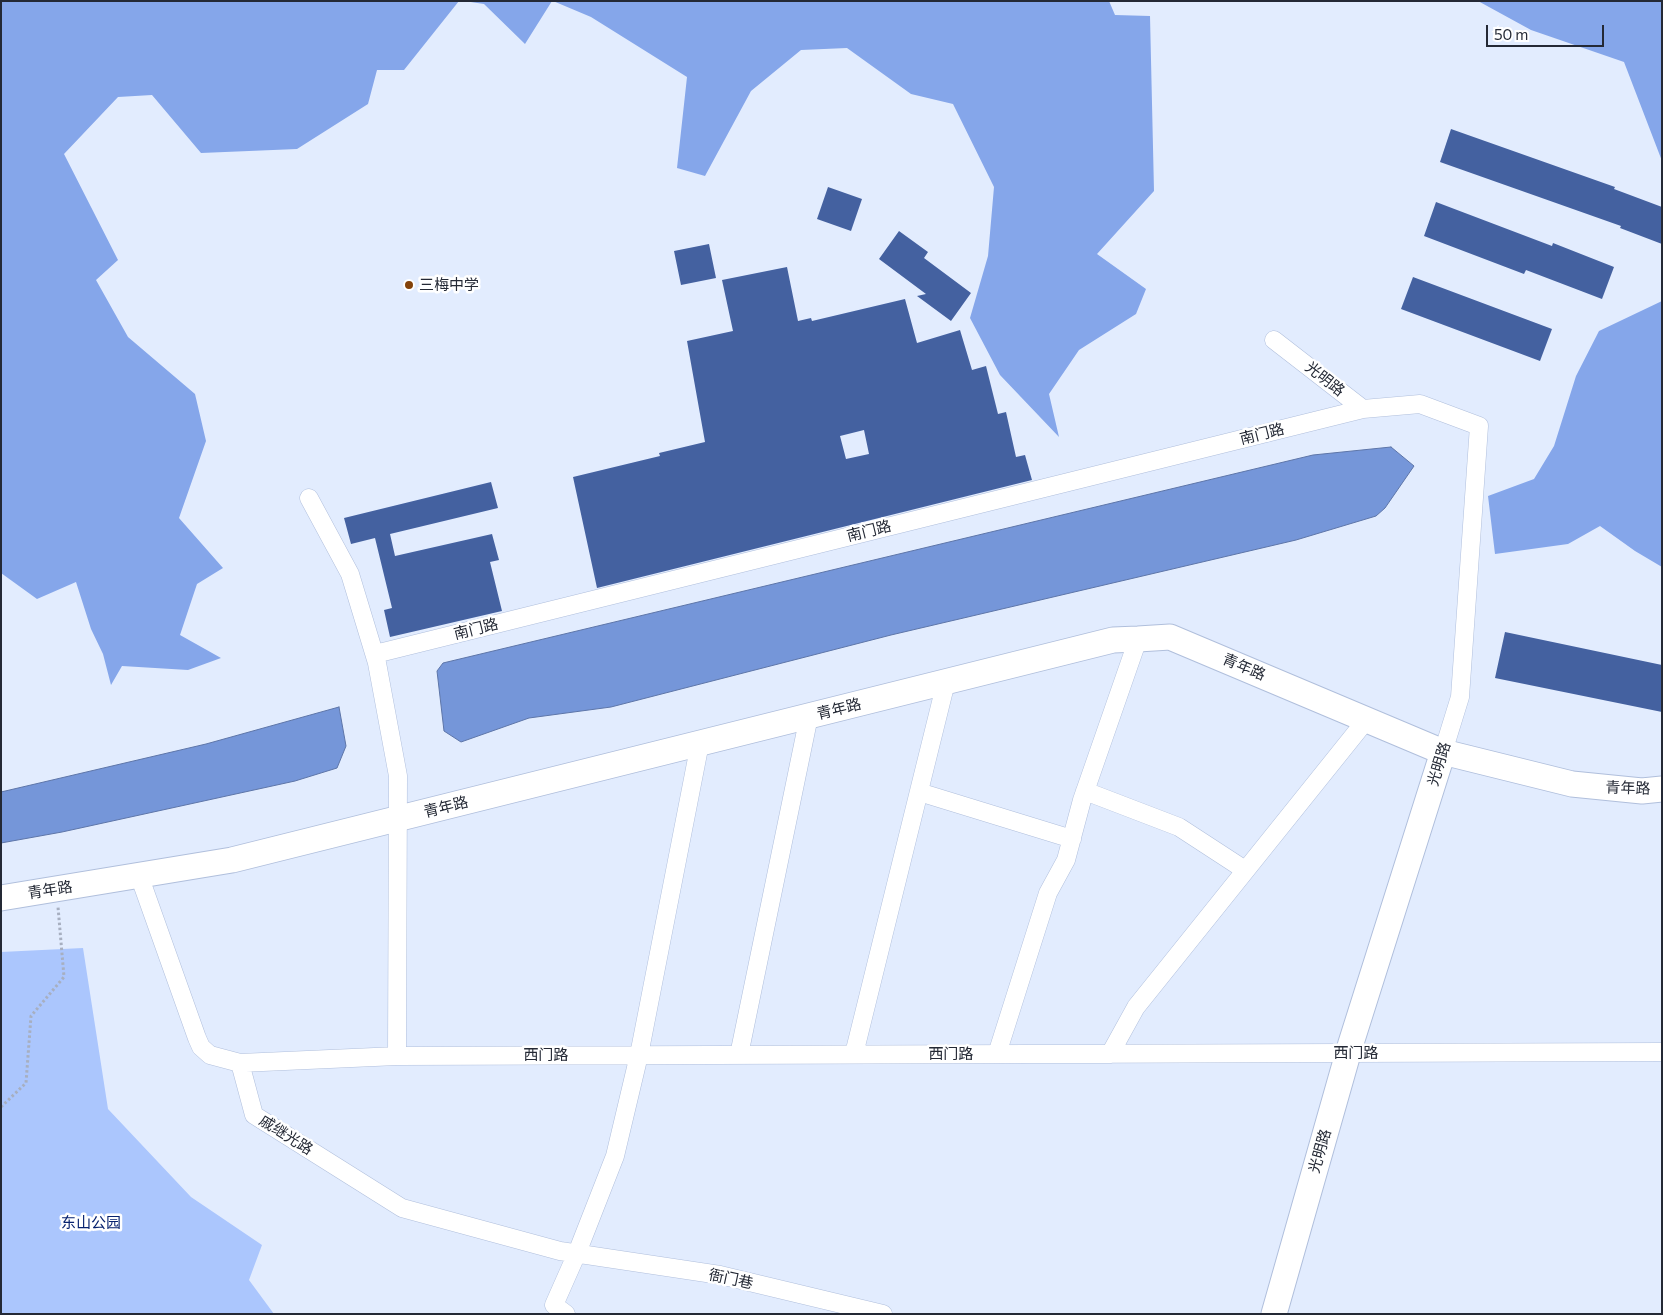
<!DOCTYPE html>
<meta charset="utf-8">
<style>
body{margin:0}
#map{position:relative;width:1663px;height:1315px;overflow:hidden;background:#e2ecfe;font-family:Commissioner,sans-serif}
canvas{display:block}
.frame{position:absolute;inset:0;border:2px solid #242935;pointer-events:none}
.scale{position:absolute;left:1486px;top:25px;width:118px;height:22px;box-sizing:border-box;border:2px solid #242935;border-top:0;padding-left:6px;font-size:15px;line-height:18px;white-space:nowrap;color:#242935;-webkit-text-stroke:4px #fff;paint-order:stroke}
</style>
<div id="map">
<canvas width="1663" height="1315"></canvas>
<div class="frame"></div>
<div class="scale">50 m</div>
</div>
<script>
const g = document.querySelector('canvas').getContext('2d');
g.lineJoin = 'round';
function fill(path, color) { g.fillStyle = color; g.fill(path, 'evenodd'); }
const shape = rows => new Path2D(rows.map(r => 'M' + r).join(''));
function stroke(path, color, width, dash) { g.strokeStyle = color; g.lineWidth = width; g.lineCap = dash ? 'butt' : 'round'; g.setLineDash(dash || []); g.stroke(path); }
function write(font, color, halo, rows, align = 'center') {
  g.font = font + ' Commissioner,"Noto Sans SC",sans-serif'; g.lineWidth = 5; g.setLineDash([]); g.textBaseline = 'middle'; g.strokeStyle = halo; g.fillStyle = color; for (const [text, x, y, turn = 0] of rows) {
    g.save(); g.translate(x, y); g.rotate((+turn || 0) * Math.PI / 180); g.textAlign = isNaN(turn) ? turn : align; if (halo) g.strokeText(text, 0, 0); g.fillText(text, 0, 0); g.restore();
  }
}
fill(shape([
 [83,948,108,1109,191,1197,262,1245,249,1280,274,1314,1,1314,1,952]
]), '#abc6fd');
fill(shape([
 [1,1,459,1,404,70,377,70,368,104,297,149,201,153,152,95,118,97,64,154,118,260,96,280,128,337,195,394,206,441,179,518,223,568,197,584,180,635,221,658,188,670,122,666,111,685,103,654,91,629,76,582,37,599,1,573],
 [464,1,552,1,525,44,484,4],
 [553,1,1109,1,1115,15,1150,16,1154,191,1097,254,1146,289,1136,314,1079,350,1049,394,1059,437,1000,375,970,318,988,256,994,187,953,104,911,94,847,48,801,50,751,91,705,176,677,168,687,77,591,17],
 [1478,1,1662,1,1662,161,1624,62,1531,30],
 [1662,301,1662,567,1635,551,1600,526,1568,544,1495,554,1488,496,1534,479,1554,446,1576,376,1599,331]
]), '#85a6ea');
const water = shape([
 [1391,447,1414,466,1385,508,1376,516,1296,540,891,635,611,707,529,718,461,742,444,731,437,671,443,663,1313,455,1391,447],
 [339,707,346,746,337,768,295,781,62,832,1,843,1,792,206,744,339,707]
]);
fill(water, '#7596d9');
stroke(water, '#5d75a8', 1);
fill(shape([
 [1451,129,1615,187,1614,189,1662,207,1662,244,1620,228,1621,226,1440,162],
 [828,187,862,199,851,231,817,219],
 [1436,202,1552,246,1553,243,1614,267,1602,299,1526,270,1524,274,1424,236],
 [899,231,928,252,924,258,971,293,951,321,917,296,926,294,879,259],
 [709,244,716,278,681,285,674,251],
 [787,267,798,321,811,318,812,321,905,299,917,343,960,330,972,370,986,366,998,414,1006,412,1016,457,1025,455,1032,480,597,588,573,477,660,456,659,453,705,442,687,341,733,331,722,280],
 [864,430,869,454,846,459,840,436],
 [1413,277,1552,329,1540,361,1401,309],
 [491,482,498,508,390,534,395,556,492,534,499,560,490,562,502,611,390,637,384,610,392,608,375,538,351,544,344,518],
 [1505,632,1662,665,1662,712,1495,678]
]), '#4461a0');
const street = shape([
 [1274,340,1363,409,1420,404,1479,426,1460,697,1443,752],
 [309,498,350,574,377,663,398,776,397,1056],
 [375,654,1363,409],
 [1085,791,1179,827,1245,870],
 [919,792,1072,839],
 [139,875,197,1038,201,1047,210,1055,240,1063,254,1115,402,1208,560,1251,720,1275,883,1314],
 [854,1054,946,682],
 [997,1054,1048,893,1066,860,1082,800,1138,639],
 [1110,1054,1136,1007,1367,719],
 [739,1055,809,716],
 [240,1063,397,1056,1662,1052],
 [566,1314,554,1305,577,1253,615,1156,639,1055,700,743]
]);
const secondary = shape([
 [1,898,232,860,1113,640,1138,639,1170,637,1443,752,1572,784,1642,791,1662,789],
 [1274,1314,1351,1043,1443,752]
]);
stroke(street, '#b0bfdc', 19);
stroke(secondary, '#b0bfdc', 27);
stroke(shape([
 [1,1107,26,1083,31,1016,64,977,58,907]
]), '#a7afc0', 3, [2.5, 2.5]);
stroke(street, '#fff', 18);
stroke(secondary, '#fff', 25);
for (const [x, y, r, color] of [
 [409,285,5,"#83420a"]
]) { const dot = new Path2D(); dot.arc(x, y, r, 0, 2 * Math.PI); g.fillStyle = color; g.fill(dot); stroke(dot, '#fff', 2); }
write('15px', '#242935', '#fff', [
 ["三梅中学",419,285]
], 'left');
write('15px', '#242935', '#fff', [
 ["光明路",1325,379,38],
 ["南门路",1262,434,-14],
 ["南门路",869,531,-14],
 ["南门路",476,629,-14],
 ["青年路",1244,667,23],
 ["青年路",839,709,-14],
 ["光明路",1439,764,-73],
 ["青年路",1628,788,2],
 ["青年路",446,807,-14],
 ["青年路",50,890,-9],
 ["西门路",1356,1053],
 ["西门路",951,1054],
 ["西门路",546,1055],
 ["戚继光路",286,1135,32],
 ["光明路",1320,1151,-74],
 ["衙门巷",731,1279,12]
]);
write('15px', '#07226f', '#fff', [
 ["东山公园",91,1223]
]);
</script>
